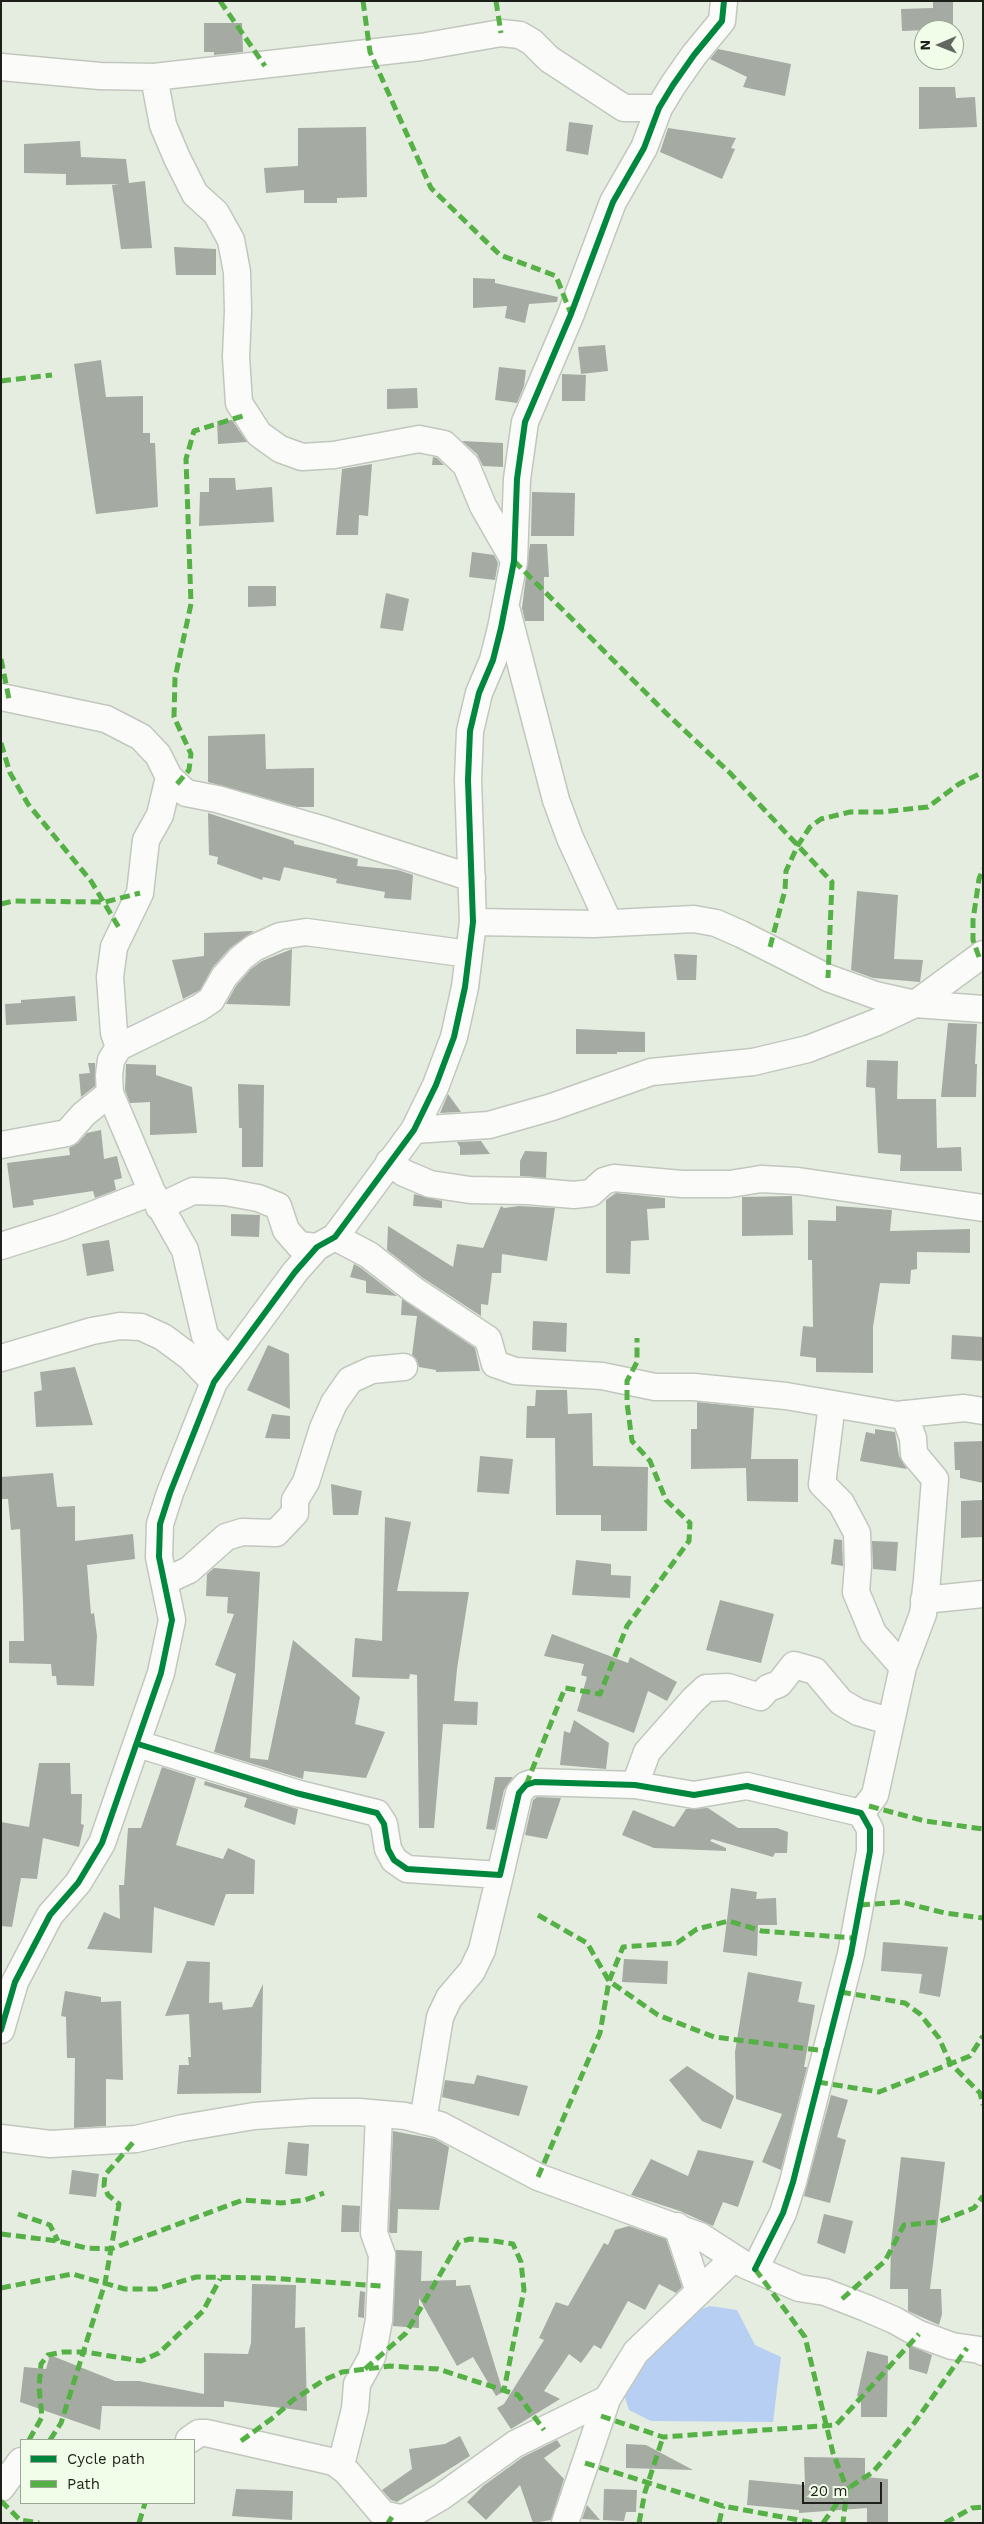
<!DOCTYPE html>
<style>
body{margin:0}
#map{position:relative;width:984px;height:2524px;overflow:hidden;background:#e5ece0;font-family:"Work Sans",sans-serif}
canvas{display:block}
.frame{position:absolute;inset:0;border:2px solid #1c2019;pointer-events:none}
.legend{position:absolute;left:20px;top:2439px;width:175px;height:65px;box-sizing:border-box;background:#f1fde9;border:1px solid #9ca596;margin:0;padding:6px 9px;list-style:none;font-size:15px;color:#1c2019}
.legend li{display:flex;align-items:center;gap:10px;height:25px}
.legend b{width:25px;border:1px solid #9ca596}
.north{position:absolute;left:914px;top:20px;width:50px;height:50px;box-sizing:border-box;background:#f1fde9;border:1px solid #9ca596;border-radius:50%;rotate:269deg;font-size:14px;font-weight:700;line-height:20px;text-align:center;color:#1c2019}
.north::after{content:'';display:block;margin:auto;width:18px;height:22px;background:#62675f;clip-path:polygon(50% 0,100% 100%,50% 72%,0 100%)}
.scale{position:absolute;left:802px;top:2482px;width:80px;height:22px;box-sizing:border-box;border:2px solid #1c2019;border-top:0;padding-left:6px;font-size:15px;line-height:18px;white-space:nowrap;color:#1c2019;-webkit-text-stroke:4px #f1fde9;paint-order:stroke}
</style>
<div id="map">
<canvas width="984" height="2524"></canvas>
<div class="frame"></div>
<ul class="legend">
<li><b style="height:6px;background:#00873e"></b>Cycle path</li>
<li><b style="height:6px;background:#55b145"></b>Path</li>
</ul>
<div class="north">N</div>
<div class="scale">20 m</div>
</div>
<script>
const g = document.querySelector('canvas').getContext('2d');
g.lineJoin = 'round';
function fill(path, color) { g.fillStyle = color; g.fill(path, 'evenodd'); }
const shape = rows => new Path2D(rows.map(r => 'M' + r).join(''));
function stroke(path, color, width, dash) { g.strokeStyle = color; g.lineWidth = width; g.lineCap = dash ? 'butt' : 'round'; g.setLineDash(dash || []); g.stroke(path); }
fill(shape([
 [710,2306,737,2310,755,2345,781,2357,773,2422,651,2421,629,2410,622,2388,687,2314]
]), '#b8cff4');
fill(shape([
 [933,1,953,1,953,29,902,31,901,9,933,8],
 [204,23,242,23,243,52,214,55,214,52,204,52],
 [718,49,791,64,785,96,743,87,747,77,710,59],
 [919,87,955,87,956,98,975,97,977,127,919,129],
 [569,122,593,125,588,155,566,151],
 [366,127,367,197,337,198,337,203,304,203,304,190,266,193,264,168,298,166,298,128],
 [668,128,736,138,731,148,735,149,722,179,660,152],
 [80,141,81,157,126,159,129,183,145,181,152,248,121,249,112,185,119,184,66,185,66,174,24,173,24,144],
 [174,247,216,249,216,275,176,275],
 [473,278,495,279,495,283,558,297,557,302,529,304,525,323,505,318,507,306,473,308],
 [605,345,608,371,581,374,578,347],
 [101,360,106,397,143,396,143,433,150,433,150,443,155,443,158,507,96,514,74,364],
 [499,367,526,370,524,386,517,403,495,400],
 [562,374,586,375,585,401,562,401],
 [417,388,418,408,387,409,387,389],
 [232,420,247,442,218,444,217,421],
 [462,441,503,443,503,467,483,466,477,454],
 [433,457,437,458,444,465,432,465],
 [372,464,368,516,359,515,358,535,336,535,342,469],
 [209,478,235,478,236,490,272,487,274,522,199,526,200,492,209,492],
 [532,492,575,493,574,536,531,536],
 [530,544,547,544,549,577,544,577,544,621,525,621,522,608],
 [472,552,494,555,498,563,495,580,469,577],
 [248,586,276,586,276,606,248,607],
 [386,593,409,599,403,631,380,628],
 [265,734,266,769,314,768,314,807,297,807,208,782,208,736],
 [208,813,294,841,294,844,358,859,357,866,398,870,413,875,411,900,384,898,385,892,336,883,337,879,284,867,280,881,263,877,262,880,217,864,218,857,209,855],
 [857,891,898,895,894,959,923,960,920,982,873,978,851,970],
 [254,931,230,948,213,967,200,990,183,999,172,960,204,956,204,933],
 [292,949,290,1006,226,1004,236,986,251,969,262,961],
 [674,954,697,955,696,980,677,980],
 [75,996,77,1021,6,1025,5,1004,21,1003,21,1000],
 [948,1023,977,1024,975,1064,977,1064,976,1097,941,1097],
 [576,1029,645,1032,645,1052,617,1052,617,1054,576,1054],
 [867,1060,898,1061,897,1099,936,1099,937,1148,961,1147,962,1171,900,1171,901,1155,878,1153,875,1088,866,1087],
 [88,1063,95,1063,95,1086,81,1097,79,1074,90,1073],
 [126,1064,156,1065,156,1075,192,1087,197,1133,150,1135,150,1102,130,1103,125,1090],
 [238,1084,264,1085,263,1167,242,1167,242,1128,239,1128],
 [448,1094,461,1112,440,1113],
 [101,1130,104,1159,117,1156,122,1178,114,1180,116,1190,95,1198,93,1191,33,1200,34,1205,13,1208,7,1163,70,1155,69,1148,78,1143,87,1133],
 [481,1141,490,1154,460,1155,460,1147,457,1142],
 [525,1151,547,1152,546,1178,520,1176,520,1161],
 [616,1193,665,1198,665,1208,647,1209,649,1240,631,1241,630,1274,606,1273,606,1200],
 [414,1194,442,1201,442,1208,413,1206],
 [792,1196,793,1235,742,1236,742,1197],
 [501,1206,504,1208,519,1206,555,1208,547,1261,502,1254,501,1273,492,1273,488,1305,481,1304,481,1316,423,1278,387,1250,388,1226,453,1267,457,1244,483,1248],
 [836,1206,892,1210,890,1231,970,1229,970,1253,917,1252,917,1269,911,1270,910,1284,880,1283,873,1327,873,1373,816,1372,816,1358,800,1356,803,1326,813,1327,812,1260,808,1260,808,1220,836,1221],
 [231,1214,260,1215,259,1237,231,1236],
 [109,1240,114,1271,87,1276,82,1244],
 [354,1264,361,1268,397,1296,366,1293,366,1281,350,1277],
 [402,1299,475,1348,480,1371,436,1372,436,1370,419,1367,416,1359,412,1355,417,1316,401,1315],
 [533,1321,567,1323,566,1352,532,1350],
 [952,1335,983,1337,983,1361,951,1359],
 [268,1345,289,1354,290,1409,247,1390],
 [75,1367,93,1425,36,1427,34,1392,42,1390,40,1372],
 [536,1390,567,1390,568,1414,592,1413,593,1466,648,1467,647,1531,601,1531,601,1515,556,1515,555,1438,526,1438,527,1406,535,1406],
 [697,1402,754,1408,751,1459,798,1459,798,1502,747,1501,746,1468,691,1469,691,1429,697,1429],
 [272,1414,290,1416,290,1439,265,1438],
 [875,1429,895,1432,899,1456,907,1469,860,1461,866,1432,875,1434],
 [983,1441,983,1483,960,1478,960,1470,955,1470,954,1442],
 [480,1456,513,1459,509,1494,477,1492],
 [53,1473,57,1507,75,1506,75,1541,133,1534,135,1559,87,1565,91,1614,94,1613,97,1636,94,1686,57,1685,56,1676,52,1676,51,1664,9,1663,9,1641,24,1641,23,1602,20,1529,11,1530,8,1499,1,1499,1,1477],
 [331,1484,362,1491,358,1515,333,1515],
 [982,1500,982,1537,961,1538,961,1501],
 [385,1517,411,1522,397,1591,469,1592,457,1669,454,1701,478,1702,477,1725,443,1724,434,1828,419,1828,417,1675,410,1674,409,1679,352,1677,355,1638,382,1641],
 [834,1539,842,1540,843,1566,831,1564],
 [872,1541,898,1542,896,1571,873,1569],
 [576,1560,611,1564,611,1575,631,1576,630,1598,572,1595],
 [214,1568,260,1572,250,1758,268,1760,293,1640,360,1697,355,1724,385,1732,366,1778,304,1771,303,1779,214,1752,236,1674,215,1665,234,1614,227,1613,228,1597,206,1596,207,1574],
 [720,1600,774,1614,761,1663,706,1650],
 [552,1634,628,1663,630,1657,677,1682,667,1701,648,1691,634,1733,624,1729,577,1711,587,1677,581,1675,584,1664,544,1656],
 [574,1720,609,1743,606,1769,560,1765,564,1731,570,1733],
 [39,1763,70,1763,71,1794,82,1794,81,1824,84,1825,79,1847,43,1838,37,1879,21,1878,12,1927,1,1926,1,1822,29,1827],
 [162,1767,196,1778,176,1845,223,1859,228,1848,255,1860,254,1894,226,1894,214,1926,154,1907,152,1953,87,1949,104,1912,120,1919,119,1885,124,1885,128,1828,141,1828],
 [495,1777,513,1777,504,1790,495,1830,486,1829],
 [205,1781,298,1809,295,1825,244,1807,247,1798,204,1785],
 [537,1797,561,1798,547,1839,525,1835,533,1800],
 [708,1808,738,1828,777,1828,788,1832,787,1853,775,1853,773,1857,712,1839,710,1841,726,1848,726,1851,654,1848,622,1835,633,1810,674,1827,686,1809],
 [731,1888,757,1892,756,1899,776,1898,777,1925,758,1925,757,1956,723,1952],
 [883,1942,948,1947,940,1997,919,1993,922,1974,881,1971],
 [624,1959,668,1961,667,1984,622,1982],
 [187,1961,210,1962,209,2003,222,2002,223,2010,252,2007,263,1984,261,2093,177,2094,179,2065,189,2065,188,2057,191,2057,189,2014,165,2016],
 [748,1972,802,1982,798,2002,815,2005,804,2067,807,2067,781,2170,762,2162,782,2114,736,2099,735,2052],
 [65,1991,101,1997,101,2002,121,2001,123,2080,106,2079,106,2126,74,2128,75,2058,67,2058,66,2017,61,2016],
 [687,2066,734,2096,721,2129,702,2121,669,2080],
 [477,2075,528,2086,519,2116,442,2097,445,2080,474,2084],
 [831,2095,848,2100,837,2137,846,2140,830,2203,804,2196],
 [393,2131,435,2139,449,2147,439,2210,398,2209,397,2233,390,2233,389,2231],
 [288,2142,309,2144,307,2176,285,2174],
 [698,2150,754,2161,738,2207,723,2202,713,2226,680,2211,631,2195,651,2159,688,2176],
 [901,2157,945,2162,930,2289,941,2289,942,2314,939,2325,908,2311,908,2289,890,2289,891,2244],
 [72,2170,99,2174,96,2197,69,2194],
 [342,2205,360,2206,359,2232,341,2232],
 [824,2214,853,2221,845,2254,817,2243],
 [629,2226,666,2239,682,2287,676,2293,659,2284,645,2310,628,2301,601,2349,594,2345,581,2363,569,2354,544,2391,560,2399,511,2429,497,2408,504,2404,544,2340,539,2338,556,2302,568,2306,604,2243,608,2245,615,2230],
 [396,2250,422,2251,421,2281,456,2280,456,2286,470,2285,503,2392,496,2396,473,2357,457,2366,419,2298,419,2328,393,2326],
 [252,2284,296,2285,295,2328,305,2327,307,2411,224,2401,224,2407,102,2406,100,2430,20,2402,24,2367,46,2369,50,2355,115,2381,139,2381,204,2394,204,2353,248,2354,251,2343],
 [360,2291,365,2292,364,2318,358,2317],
 [909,2345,932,2355,927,2374,909,2369],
 [867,2351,888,2356,887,2417,861,2417,861,2397,857,2396],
 [460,2436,470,2456,397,2502,391,2500,382,2490,412,2469,409,2449,445,2444],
 [557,2440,561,2446,544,2458,564,2479,551,2520,533,2523,520,2485,486,2520,467,2502,483,2486,523,2457],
 [626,2444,646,2445,693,2470,626,2468],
 [804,2457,865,2458,865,2477,888,2479,888,2523,867,2523,867,2508,799,2513,799,2510,747,2505,749,2480,805,2485],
 [236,2489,293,2491,292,2520,232,2516],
 [604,2489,637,2490,636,2512,626,2512,624,2521,603,2520],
 [587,2505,600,2520,582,2519]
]), '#a5aba2');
const street = shape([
 [1,67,100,76,154,77,421,47,501,33,520,35,532,42,549,59,624,108,659,108],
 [154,77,163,125,177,158,195,194,216,213,231,240,237,272,238,311,236,357,239,403,259,434,280,449,302,457,334,455,419,439,444,444,466,465,483,506,514,560],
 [507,611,556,800,570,838,609,923],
 [1,697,106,719,141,737,158,755,169,777,186,793,217,799,324,830,472,878],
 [473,922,594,924,694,919,716,923,741,934,828,978,875,995,915,1004,983,1009],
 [119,1047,114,1033,110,977,114,947,140,893,146,840,160,815,169,777],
 [110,1093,109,1075,111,1060,119,1047,199,1008,211,1000,224,977,241,958,254,948,280,936,306,932,469,954],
 [414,1130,489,1125,552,1107,651,1072,753,1062,808,1049,877,1022,915,1004,983,954],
 [1,1145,67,1133,84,1114,110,1093,152,1192,185,1250,205,1336,229,1361],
 [389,1162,404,1173,430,1184,470,1190,528,1191,574,1195,591,1193,604,1181,614,1178,682,1184,730,1184,761,1179,798,1181,983,1208],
 [159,1207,193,1191,225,1192,258,1198,278,1206,286,1230,299,1245,317,1247],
 [335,1237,369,1255,414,1290,488,1339,495,1364,515,1371,602,1376,655,1387,694,1387,786,1396,897,1415,964,1408,983,1411],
 [1,1246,61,1227,152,1192],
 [1,1358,92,1331,120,1326,141,1327,163,1337,190,1357,214,1382],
 [832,1404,822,1484,841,1503,857,1533,858,1566,856,1592,873,1633,903,1667],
 [165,1581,189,1570,226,1537,242,1532,276,1533,295,1513,295,1500,306,1482,323,1428,334,1403,350,1380,372,1370,404,1367],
 [924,1600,983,1594],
 [138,1744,296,1793,377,1813,384,1824,388,1849,394,1860,407,1869,500,1875,519,1793,526,1785,535,1782,635,1785,694,1795,747,1786,861,1813,870,1829,870,1851,851,1954,793,2182,783,2213,755,2269],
 [635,1785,647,1752,693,1700,706,1688,728,1687,760,1697,768,1688,779,1684,794,1665,815,1671,841,1702,858,1712,889,1721],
 [861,1813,875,1795,903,1667,923,1614,927,1580,935,1479,914,1454,913,1438,904,1414],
 [1,2030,15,1982,50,1915,78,1883,102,1843,161,1673,172,1620,159,1557,160,1524,170,1493,214,1382,295,1272,317,1247,335,1237,414,1130,436,1085,454,1037,465,987,473,922,468,780,470,731,479,693,493,660,501,628,514,561,517,479,525,422,571,314,613,202,644,148,659,108,673,85,694,55,722,21,724,1],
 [423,2121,440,2017,449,1998,472,1971,482,1950,500,1875],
 [1,2138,50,2144,136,2139,183,2128,254,2116,312,2112,359,2112,405,2116,440,2125,538,2177,700,2236,745,2265,799,2288,825,2292,866,2308,894,2320,919,2334,952,2346,980,2350,983,2352],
 [677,2226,699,2292],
 [189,2440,199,2433,206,2433,334,2462,347,2472,381,2512,386,2515,400,2518,408,2516,441,2497,515,2444,607,2399],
 [341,2465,355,2409,357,2384,372,2357,379,2320,382,2255,374,2233,379,2114],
 [1,2488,21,2461],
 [565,2523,607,2399,636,2352,733,2259]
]);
stroke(street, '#c2c7be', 29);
stroke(street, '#fbfcfa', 26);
stroke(shape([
 [220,1,265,66],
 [363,1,370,52,431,188,500,255,556,276,571,314],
 [496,1,501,33],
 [1,381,52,375],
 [514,561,667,714,730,773,832,882,828,978],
 [1,659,9,699],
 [1,743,10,773,28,804,91,881,121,931],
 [177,784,189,770,191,754,174,717,175,678,191,604,186,459,194,431,246,415],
 [1,904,13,901,105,902,140,893],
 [770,947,785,890,786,871,798,845,810,827,821,819,850,812,881,812,928,807,959,784,983,772],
 [979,957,973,940,973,920,979,879,983,869],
 [526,1785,565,1688,600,1694,627,1626,689,1541,690,1523,666,1500,650,1461,632,1441,627,1403,627,1381,637,1362,637,1338],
 [869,1806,925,1821,983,1829],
 [860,1905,901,1902,945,1913,983,1918],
 [538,1915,587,1943,609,1981,658,2015,714,2037,826,2051],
 [841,1992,905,2003,920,2014,939,2038,950,2063,980,2093,983,2105],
 [818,2082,879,2092,970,2056,983,2036],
 [538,2177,600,2033,609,1981,623,1947,677,1943,697,1929,729,1921,762,1931,854,1938],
 [18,2214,50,2225,58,2241],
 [1,2234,58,2241,86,2248,111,2249,243,2200,281,2203,305,2200,324,2193],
 [755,2269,805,2337,833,2453,847,2489,843,2523],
 [1,2288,72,2274,125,2289,156,2289,196,2277,269,2278,381,2286],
 [842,2299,885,2261,904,2225,938,2222,974,2208,983,2196],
 [365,2369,406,2333,459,2242,470,2239,494,2241,513,2244,521,2262,524,2290,504,2390],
 [601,2416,663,2437,836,2425,919,2334],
 [29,2440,42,2417,39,2387,41,2364,48,2355,63,2352,85,2352,141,2361,159,2353,203,2311,220,2279],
 [50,2440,61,2423,105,2283,119,2204,108,2195,104,2186,105,2175,136,2139],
 [241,2441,274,2417,293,2400,324,2380,342,2372,390,2366,438,2369,518,2395,544,2430],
 [585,2463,723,2506,815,2523],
 [1,2501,20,2520,39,2523],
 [139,2523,145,2503],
 [388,2523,392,2517],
 [639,2523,645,2492,663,2437],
 [719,2523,723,2506],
 [823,2523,847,2489,873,2472,915,2422,967,2348],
 [945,2523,972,2508,983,2507]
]), '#55b145', 5, [10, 5]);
stroke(shape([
 [138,1744,296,1793,377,1813,384,1824,388,1849,394,1860,407,1869,500,1875,519,1793,526,1785,535,1782,635,1785,694,1795,747,1786,861,1813,870,1829,870,1851,851,1954,793,2182,783,2213,755,2269],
 [1,2030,15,1982,50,1915,78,1883,102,1843,161,1673,172,1620,159,1557,160,1524,170,1493,214,1382,295,1272,317,1247,335,1237,414,1130,436,1085,454,1037,465,987,473,922,468,780,470,731,479,693,493,660,501,628,514,561,517,479,525,422,571,314,613,202,644,148,659,108,673,85,694,55,722,21,724,1]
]), '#00873e', 6);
</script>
